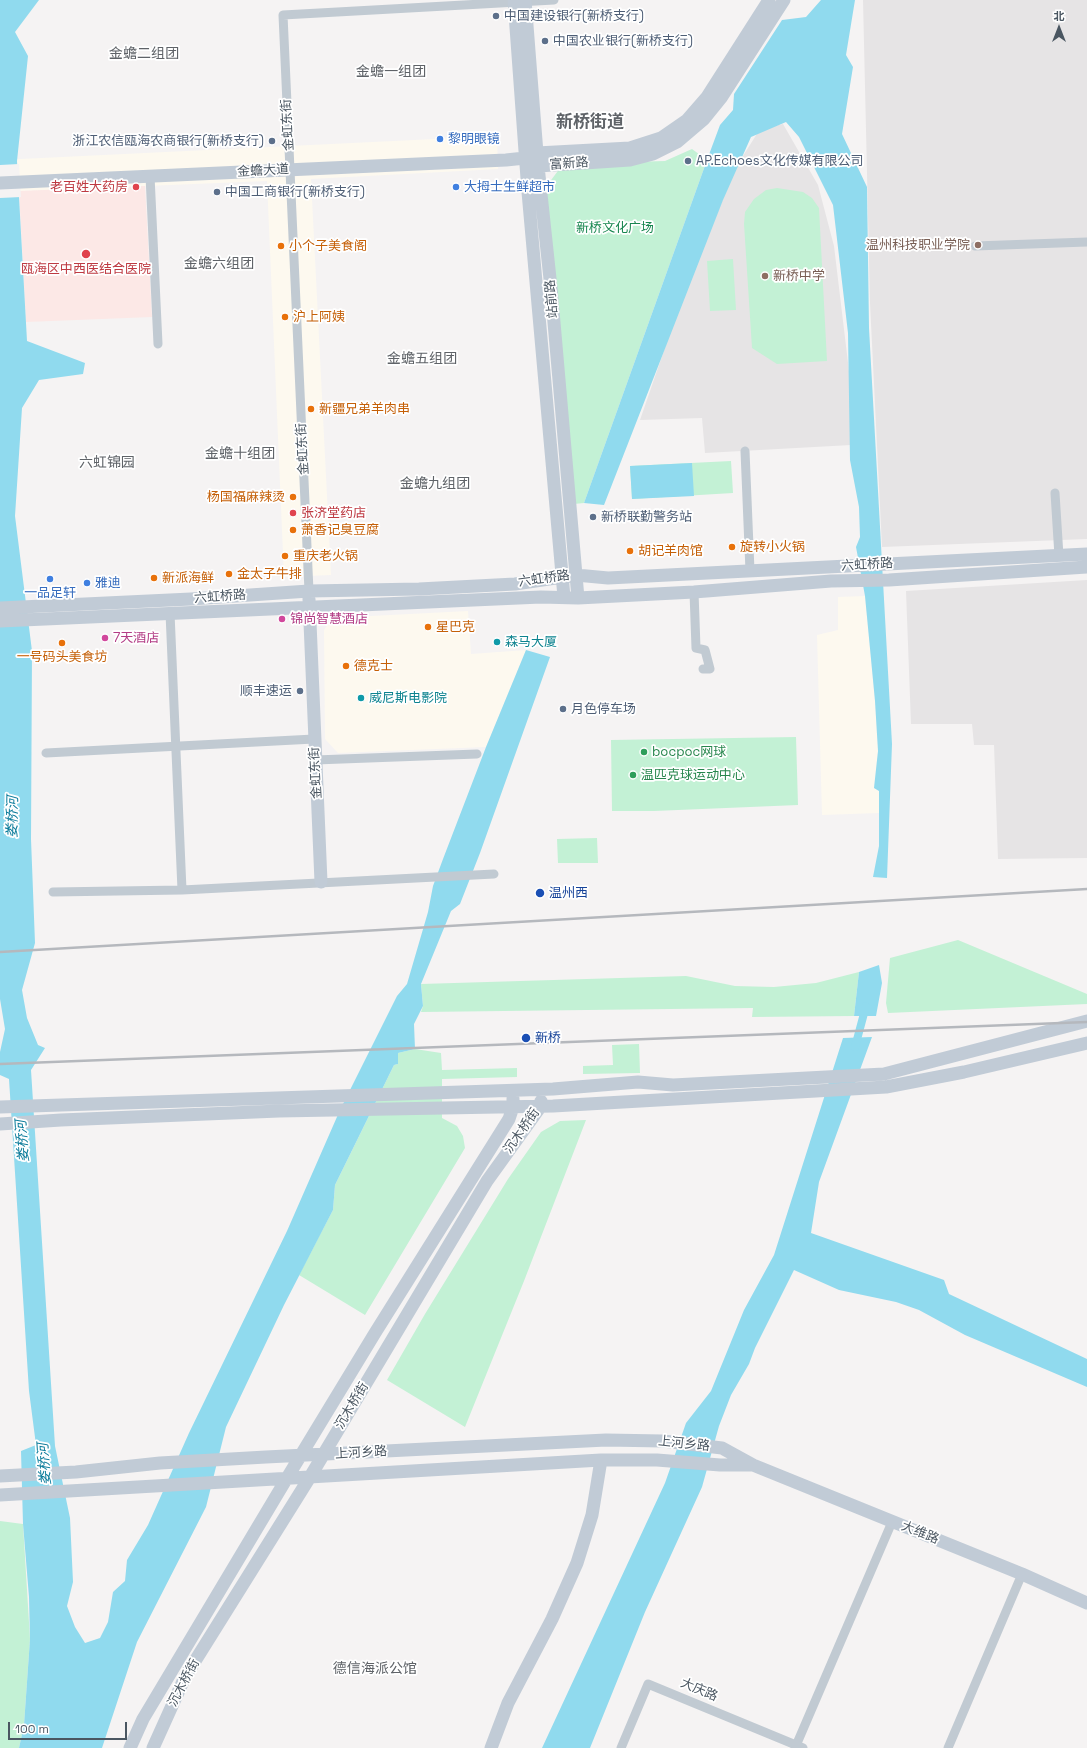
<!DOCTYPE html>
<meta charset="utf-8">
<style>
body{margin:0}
#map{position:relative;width:1087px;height:1748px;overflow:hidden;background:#f5f3f3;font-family:"Space Grotesk","Noto Sans SC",sans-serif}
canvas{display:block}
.north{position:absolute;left:1039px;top:8px;width:40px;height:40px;-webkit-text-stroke:3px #fff;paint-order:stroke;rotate:0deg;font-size:11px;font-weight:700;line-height:16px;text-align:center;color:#4a5661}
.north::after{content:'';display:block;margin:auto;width:14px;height:18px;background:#4a5661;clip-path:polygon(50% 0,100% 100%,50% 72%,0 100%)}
.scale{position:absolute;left:8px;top:1722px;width:119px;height:18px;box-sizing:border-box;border:2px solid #4a5661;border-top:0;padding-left:5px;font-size:12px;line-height:14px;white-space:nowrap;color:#4a5661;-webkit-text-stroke:3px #fff;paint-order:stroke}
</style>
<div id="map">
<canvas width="1087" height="1748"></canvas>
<div class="north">北</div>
<div class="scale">100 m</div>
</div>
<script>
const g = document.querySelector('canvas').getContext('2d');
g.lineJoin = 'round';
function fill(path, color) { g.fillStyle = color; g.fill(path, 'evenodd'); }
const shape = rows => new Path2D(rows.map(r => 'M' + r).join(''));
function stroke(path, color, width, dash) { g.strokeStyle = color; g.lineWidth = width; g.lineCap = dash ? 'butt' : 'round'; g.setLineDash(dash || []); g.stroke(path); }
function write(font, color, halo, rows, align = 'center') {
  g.font = font + ' "Space Grotesk","Noto Sans SC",sans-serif'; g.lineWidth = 3.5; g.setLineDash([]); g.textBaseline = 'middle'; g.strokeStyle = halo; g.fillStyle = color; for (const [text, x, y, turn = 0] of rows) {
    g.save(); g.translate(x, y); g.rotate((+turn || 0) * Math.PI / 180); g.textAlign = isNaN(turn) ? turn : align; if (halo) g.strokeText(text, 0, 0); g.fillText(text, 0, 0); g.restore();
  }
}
fill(shape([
 [497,136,498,169,311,179,331,575,284,577,267,181,0,192,0,160],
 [865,596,875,701,878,751,874,788,879,791,879,813,822,815,817,635,838,630,838,597],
 [468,611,471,654,526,650,486,747,338,753,325,739,324,630,332,618]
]), '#fdf9ef');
fill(shape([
 [863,0,1087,0,1087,539,882,547,870,303],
 [783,124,818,185,834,246,849,371,851,445,705,453,702,418,640,420,679,307,736,167,760,129],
 [1087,580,1087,858,998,859,994,745,974,745,972,724,911,724,906,591]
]), '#e6e4e5');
fill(shape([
 [145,186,152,317,26,322,19,191]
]), '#fce8e6');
fill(shape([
 [692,149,707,160,584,503,574,504,546,187,563,164,665,161],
 [777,188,803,192,812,198,819,208,827,361,777,364,752,348,744,224,745,212,754,199,766,190],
 [733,259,736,310,710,311,707,261],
 [731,461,733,493,632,499,630,466],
 [796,737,798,805,654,811,612,811,611,740],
 [597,838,598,863,558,863,557,839],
 [958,940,1087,994,1087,1004,888,1013,886,1003,890,958],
 [859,972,854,1016,752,1017,753,1008,421,1012,423,1006,421,984,686,976,735,986,774,987,816,983],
 [639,1044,640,1073,583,1074,583,1066,613,1065,612,1045],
 [415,1049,441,1053,442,1070,517,1068,517,1077,442,1079,442,1118,457,1126,463,1136,465,1148,365,1315,299,1275,333,1210,335,1185,394,1065,398,1064,398,1053],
 [586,1120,524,1281,465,1427,387,1380,425,1314,508,1179,541,1132,560,1121],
 [0,1521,23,1524,30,1639,24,1725,19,1748,0,1748]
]), '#c3f1d5');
fill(shape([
 [0,0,39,0,15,32,28,56,17,161,27,341,85,363,83,374,39,380,22,408,15,516,32,651,31,839,35,943,22,990,27,1018,38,1045,45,1048,31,1070,55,1446,70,1518,73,1582,67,1606,75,1627,85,1643,100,1638,108,1622,113,1592,125,1581,127,1560,148,1525,189,1433,287,1231,340,1110,397,996,407,984,428,912,433,886,443,859,486,747,526,650,550,657,480,853,460,904,451,911,421,984,423,1006,414,1024,415,1049,398,1053,398,1064,394,1065,335,1185,333,1210,284,1305,226,1427,206,1507,137,1642,102,1748,19,1748,24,1725,30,1639,29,1597,23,1524,21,1451,36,1445,29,1391,9,1079,0,1075,0,1052,5,1029,0,999],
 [821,0,855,0,846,55,853,67,842,134,867,187,869,328,892,744,887,878,873,877,879,846,879,791,874,788,878,751,875,701,865,596,856,547,860,537,859,507,850,460,848,333,833,205,799,137,786,122,751,137,723,200,604,505,584,503,707,160,720,125,733,110,734,94,782,20,806,17],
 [692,463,694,496,632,499,630,466],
 [879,965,882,983,876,1016,854,1016,859,972],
 [872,1037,819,1182,811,1233,944,1280,949,1294,1087,1359,1087,1387,965,1335,919,1310,896,1302,839,1290,794,1270,755,1348,749,1364,731,1395,719,1426,702,1487,645,1612,590,1748,542,1748,665,1483,686,1423,711,1391,744,1310,774,1255,843,1038]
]), '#90daee');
fill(shape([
 [19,164,21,197,0,198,0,165]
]), '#f5f3f3');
stroke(shape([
 [855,1047,866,1006]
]), '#90daee', 8);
stroke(shape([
 [150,176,158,344],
 [975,246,1087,242],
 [745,451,750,571],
 [1055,493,1059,556],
 [309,591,283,15,554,0],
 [694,592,696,648,705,650,710,669,703,669],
 [170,613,182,890],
 [46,753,314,739],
 [315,760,477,754],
 [53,892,182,890,494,874],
 [621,1748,648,1684,803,1748],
 [795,1748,892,1522],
 [948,1748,1022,1574]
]), '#c1cad2', 9);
stroke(shape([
 [514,0,528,192,564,597],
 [525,0,538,166,551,288,578,598],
 [530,161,538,166,630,160,653,154,677,142,704,119,721,98,784,0],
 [0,183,506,160,525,158,537,153,630,148,661,138,687,120,707,97,769,0],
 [309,599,321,882],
 [0,608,191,599,309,591,419,589,515,584,576,575,608,578,1087,554],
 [0,621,541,597,578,598,694,592,831,581,889,580,1087,567],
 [0,1107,553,1089,638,1082,673,1085,884,1074,1087,1021],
 [0,1124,61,1120,279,1111,553,1106,886,1087,964,1072,1087,1043],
 [0,1476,76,1472,160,1463,266,1457,606,1440,663,1441,722,1448,753,1465,1022,1574,1087,1603],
 [0,1495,601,1460,657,1460,720,1465,751,1465],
 [130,1748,143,1719,287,1478,375,1333,509,1119,513,1107,513,1099],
 [153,1748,185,1677,310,1477,487,1181,541,1106,541,1101],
 [491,1748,508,1703,552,1619,577,1563,592,1515,601,1460]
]), '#c1cbd6', 13);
stroke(shape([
 [0,952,1087,889],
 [0,1064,1087,1022]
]), '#b5b8bd', 2.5);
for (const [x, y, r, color] of [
 [496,16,4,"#5c6f8a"],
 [545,41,4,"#5c6f8a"],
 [440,139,4,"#3f7fe0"],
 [272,141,4,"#5c6f8a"],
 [688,161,4,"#5c6f8a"],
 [136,187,4,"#e0444e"],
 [456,187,4,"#3f7fe0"],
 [217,192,4,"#5c6f8a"],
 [978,245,4,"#8d6e63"],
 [281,246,4,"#e8710a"],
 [86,254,5,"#e0444e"],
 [765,276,4,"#8d6e63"],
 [285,317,4,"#e8710a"],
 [311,409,4,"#e8710a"],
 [293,497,4,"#e8710a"],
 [293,513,4,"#e0444e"],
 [593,517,4,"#5c6f8a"],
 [293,530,4,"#e8710a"],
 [732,547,4,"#e8710a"],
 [630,551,4,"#e8710a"],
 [285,556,4,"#e8710a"],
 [229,574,4,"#e8710a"],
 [154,578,4,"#e8710a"],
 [50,579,4,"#3f7fe0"],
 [87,583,4,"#3f7fe0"],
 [282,619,4,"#d1479c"],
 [428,627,4,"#e8710a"],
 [105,638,4,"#d1479c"],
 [497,642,4,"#0f9aa8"],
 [62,643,4,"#e8710a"],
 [346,666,4,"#e8710a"],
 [300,691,4,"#5c6f8a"],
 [361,698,4,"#0f9aa8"],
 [563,709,4,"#5c6f8a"],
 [644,752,4,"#2e9e5b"],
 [633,775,4,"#2e9e5b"],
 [540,893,5,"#1a4fb4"],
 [526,1038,5,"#1a4fb4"]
]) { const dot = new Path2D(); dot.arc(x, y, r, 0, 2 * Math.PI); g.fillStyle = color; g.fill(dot); stroke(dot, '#fff', 1.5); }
write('13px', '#4e5e75', '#fff', [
 ["中国建设银行(新桥支行)",504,16],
 ["中国农业银行(新桥支行)",553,41],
 ["浙江农信瓯海农商银行(新桥支行)",264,141,"right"],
 ["AP.Echoes文化传媒有限公司",696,161],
 ["中国工商银行(新桥支行)",225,192],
 ["新桥联勤警务站",601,517],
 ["顺丰速运",292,691,"right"],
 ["月色停车场",571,709]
], 'left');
write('13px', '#4a5661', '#fff', [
 ["金虹东街",288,125,-93],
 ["富新路",569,164,-4],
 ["金蟾大道",263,171,-3],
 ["站前路",552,299,-95],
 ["金虹东街",303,449,-93],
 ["六虹桥路",867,565,-3],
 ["六虹桥路",544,579,-8],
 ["六虹桥路",220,597,-4],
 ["金虹东街",316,773,-93],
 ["沉木桥街",522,1131,-55],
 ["沉木桥街",352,1406,-59],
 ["上河乡路",684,1444,6],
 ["上河乡路",361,1453,-3],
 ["大维路",920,1533,22],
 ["沉木桥街",184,1683,-62],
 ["大庆路",699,1690,23]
]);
write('13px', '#366cbe', '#fff', [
 ["黎明眼镜",448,139],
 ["大拇士生鲜超市",464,187],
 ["雅迪",95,583],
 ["一品足轩",50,593,"center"]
], 'left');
write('13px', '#be3a42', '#fff', [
 ["老百姓大药房",128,187],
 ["瓯海区中西医结合医院",86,269,"center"],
 ["张济堂药店",301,513,"left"]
], 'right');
write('13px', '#17864f', '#fff', [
 ["新桥文化广场",615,228]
]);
write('13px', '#785e54', '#fff', [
 ["温州科技职业学院",970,245],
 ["新桥中学",773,276,"left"]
], 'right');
write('13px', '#c56008', '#fff', [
 ["小个子美食阁",289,246],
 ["沪上阿姨",293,317],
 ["新疆兄弟羊肉串",319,409],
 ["杨国福麻辣烫",285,497,"right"],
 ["萧香记臭豆腐",301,530],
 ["旋转小火锅",740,547],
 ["胡记羊肉馆",638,551],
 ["重庆老火锅",293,556],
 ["金太子牛排",237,574],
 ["新派海鲜",162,578],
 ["星巴克",436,627],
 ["一号码头美食坊",62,657,"center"],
 ["德克士",354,666]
], 'left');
write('13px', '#b23c85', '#fff', [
 ["锦尚智慧酒店",290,619],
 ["7天酒店",113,638]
], 'left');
write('13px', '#0d838f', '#fff', [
 ["森马大厦",505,642],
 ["威尼斯电影院",369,698]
], 'left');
write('13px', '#27864d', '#fff', [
 ["bocpoc网球",652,752],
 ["温匹克球运动中心",641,775]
], 'left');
write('13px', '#164399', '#fff', [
 ["温州西",549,893],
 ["新桥",535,1038]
], 'left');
write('14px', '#5f6368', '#fff', [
 ["金蟾二组团",144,54],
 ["金蟾一组团",391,72],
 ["金蟾六组团",219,264],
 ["金蟾五组团",422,359],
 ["金蟾十组团",240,454],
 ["六虹锦园",107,463],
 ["金蟾九组团",435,484],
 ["德信海派公馆",375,1669]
]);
write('italic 14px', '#0c7c9b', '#fff', [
 ["娄桥河",13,817,-89],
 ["娄桥河",23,1141,-94],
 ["娄桥河",45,1464,-94]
]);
write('bold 17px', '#5f6368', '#fff', [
 ["新桥街道",590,122]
]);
</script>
